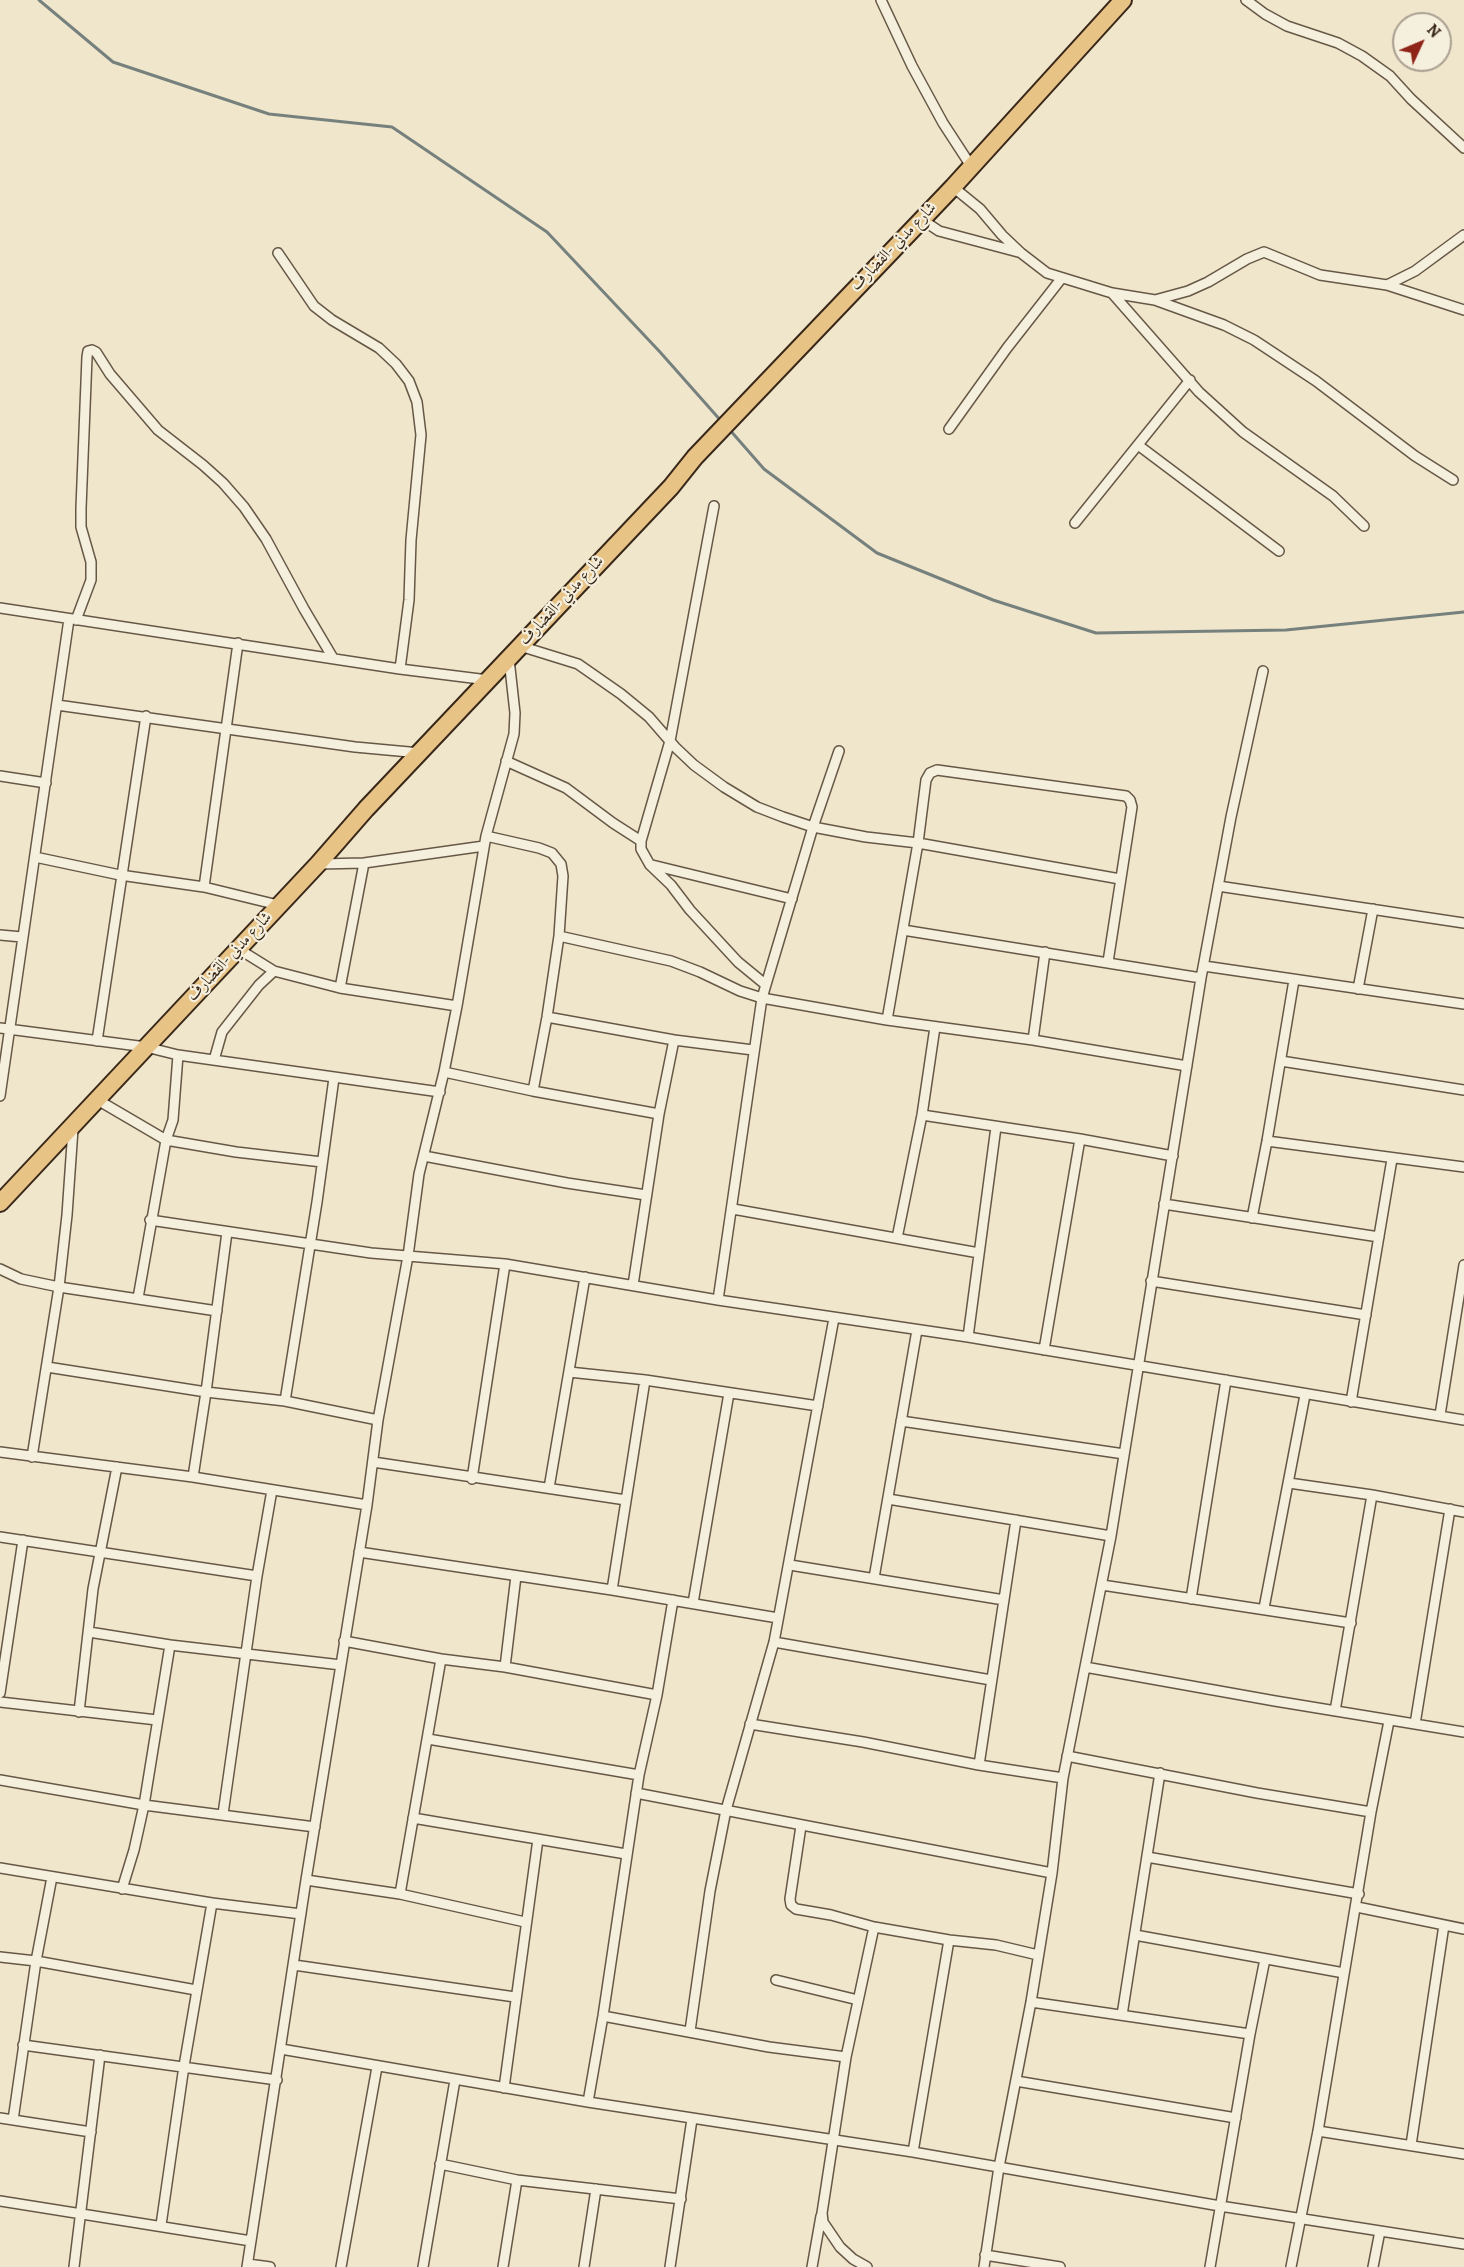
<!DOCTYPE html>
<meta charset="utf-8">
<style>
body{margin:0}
#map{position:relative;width:1464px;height:2267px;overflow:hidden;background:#f0e6cc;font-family:Alegreya,serif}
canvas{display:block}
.north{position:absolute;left:1392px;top:12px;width:60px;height:60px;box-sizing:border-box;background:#f5efde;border:2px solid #aa9f90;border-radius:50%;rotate:46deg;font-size:16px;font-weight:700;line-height:24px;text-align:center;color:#39281a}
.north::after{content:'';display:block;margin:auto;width:21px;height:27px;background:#8f2418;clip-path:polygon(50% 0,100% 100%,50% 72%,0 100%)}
</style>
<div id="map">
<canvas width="1464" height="2267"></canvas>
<div class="north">N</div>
</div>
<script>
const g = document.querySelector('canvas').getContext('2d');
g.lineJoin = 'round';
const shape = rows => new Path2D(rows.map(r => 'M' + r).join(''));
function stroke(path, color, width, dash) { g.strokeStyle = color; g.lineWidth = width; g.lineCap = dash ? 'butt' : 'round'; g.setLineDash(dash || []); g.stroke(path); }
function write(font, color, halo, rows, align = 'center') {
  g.font = font + ' Alegreya,Amiri,serif'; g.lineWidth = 4.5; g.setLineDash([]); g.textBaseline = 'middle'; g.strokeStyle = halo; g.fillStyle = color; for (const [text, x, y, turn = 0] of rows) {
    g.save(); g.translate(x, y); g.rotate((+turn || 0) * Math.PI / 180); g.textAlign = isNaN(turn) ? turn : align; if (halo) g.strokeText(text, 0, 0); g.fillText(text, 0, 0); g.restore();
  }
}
stroke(shape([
 [39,0,113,62,269,114,392,127,547,232,660,352,722,422],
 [729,429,764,469,877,553,993,600,1096,633,1286,630,1464,612]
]), '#76817e', 3);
const minor = shape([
 [881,0,912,66,943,123,971,166],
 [1246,0,1265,14,1287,26,1338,43,1362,56,1390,76,1411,99,1464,148],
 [953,187,980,209,1002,235,1021,253,1047,273,1112,293,1155,300,1224,325,1254,340,1316,381,1415,456,1453,480],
 [921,219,939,231,1018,252],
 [278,253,314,306,332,320,379,348,396,364,409,381,417,402,421,435,411,540,409,600,400,669],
 [1387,285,1415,271,1464,235],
 [1112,293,1199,392,1243,432,1333,496,1364,526],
 [1155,300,1188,291,1208,282,1247,259,1264,252,1320,275,1387,285,1464,310],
 [949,429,1007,348,1061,279],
 [1138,445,1279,551],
 [714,506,670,741,641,841,641,849,650,865,671,885,690,910,738,962,766,985],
 [1075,523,1190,380],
 [0,608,400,669,488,680],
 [76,620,91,580,91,562,81,527,81,508,87,357,88,351,92,350,96,352,110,374,158,430,203,465,223,483,244,507,266,539,304,609,333,658],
 [520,646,578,664,621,694,649,717,675,747,694,765,724,787,757,807,783,817,813,827,866,837,918,843,1120,879],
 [57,705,355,747,420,753],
 [506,761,566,788,613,823,641,841],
 [0,776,46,783],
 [486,836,539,848,552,853,561,864,563,876,559,936,547,1017,533,1091],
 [35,857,120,875,204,887,278,905],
 [319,864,364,863,484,846],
 [652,865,792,899],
 [1218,886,1464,923],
 [204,887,238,643],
 [903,930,1201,978],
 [0,935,22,937],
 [559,936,671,961,700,972,740,991,762,998,887,1020,1033,1040,1187,1066],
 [237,948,274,971,340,988,457,1006],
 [1204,966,1464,1004],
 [340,988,364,863],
 [1358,989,1373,909],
 [547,1017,674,1040,753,1050],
 [887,1020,918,843,926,780,930,773,937,770,1126,796,1130,800,1132,807,1108,962],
 [0,1028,146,1047,178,1055,440,1092],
 [1033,1040,1045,952],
 [97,1041,146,716],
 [214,1060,222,1032,259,985,274,971],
 [1281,1061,1464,1090],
 [444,1072,457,1006,486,836,514,734,515,713,509,659],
 [0,1096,69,619],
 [96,1099,166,1140,236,1152,322,1162],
 [922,1115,1080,1139,1173,1156],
 [1267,1141,1464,1167],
 [424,1156,567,1183,646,1195],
 [1164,1204,1379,1237],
 [733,1209,979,1253],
 [1252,1218,1267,1141,1294,980],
 [150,1220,371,1253,505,1264,718,1300,968,1337,1464,1420],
 [897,1238,922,1115,935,1027],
 [0,1269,21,1279,59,1287,217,1311],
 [1151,1281,1366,1315],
 [633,1285,659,1114,674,1040],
 [138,1298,166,1140,173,1120,178,1055],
 [718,1300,762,998,813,827,839,751],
 [968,1337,996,1127],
 [1044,1350,1080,1139],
 [47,1367,206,1392,285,1401,378,1420],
 [569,1372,645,1380,818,1406],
 [285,1401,317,1202,334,1078],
 [1351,1402,1392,1159],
 [1440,1415,1464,1265],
 [901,1421,1124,1454],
 [0,1452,193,1477,367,1505],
 [32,1457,59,1287,67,1215,73,1129],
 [373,1462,626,1500],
 [193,1477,206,1392,227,1232],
 [472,1479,505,1264],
 [1289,1483,1372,1495,1464,1512],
 [549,1488,585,1277],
 [888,1499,1111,1536],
 [0,1537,257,1576],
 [359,1552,612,1590,778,1618],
 [790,1565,1004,1600],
 [874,1578,917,1330],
 [1102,1585,1351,1623],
 [612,1590,645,1380],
 [1191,1599,1226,1380],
 [693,1603,729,1393],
 [1264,1608,1305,1395],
 [89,1632,170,1645,341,1665],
 [344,1641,441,1659,505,1667,657,1695],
 [774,1642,991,1680],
 [505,1667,516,1576],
 [1085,1667,1275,1701,1464,1732],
 [0,1693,23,1540],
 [0,1702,157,1720],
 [1335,1711,1372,1495],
 [79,1712,93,1589,117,1467],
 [750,1724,863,1742,979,1765,1063,1778],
 [1415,1724,1450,1509],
 [428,1739,639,1775],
 [1067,1756,1257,1793,1371,1812],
 [979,1765,1016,1520],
 [0,1780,144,1805,315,1827],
 [636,1793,1052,1873],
 [223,1814,257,1576,272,1490],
 [413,1818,626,1854],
 [801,1826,790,1899,791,1905,796,1909,831,1915,874,1927,949,1940,996,1945,1038,1955],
 [1147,1857,1359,1894],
 [0,1868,212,1903,301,1914],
 [306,1880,400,1894,525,1922],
 [122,1889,134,1850,144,1805,170,1645],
 [400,1894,441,1659],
 [1357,1907,1464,1929],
 [1135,1935,1344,1973],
 [0,1957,36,1961,196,1990],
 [294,1965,515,1997],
 [776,1980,858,2000],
 [1031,2002,1250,2034],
 [1122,2015,1160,1773],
 [603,2016,769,2047,846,2057],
 [690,2031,710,1891,726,1810,774,1642,834,1318],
 [23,2045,277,2080],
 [281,2049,588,2102,913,2152,1220,2206,1464,2244],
 [1016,2081,1236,2118],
 [504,2088,538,1839],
 [588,2102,603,2016,639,1775,657,1695,673,1600],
 [0,2118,91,2132],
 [13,2120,36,1961,52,1877],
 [1318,2131,1464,2154],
 [1411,2145,1444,1925],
 [913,2152,949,1940],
 [440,2164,517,2180,681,2199],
 [0,2201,251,2241],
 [161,2225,184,2066,212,1903],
 [985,2255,1060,2267],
 [248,2264,270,2267],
 [74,2267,100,2055],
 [247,2267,306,1880,367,1505,378,1420,408,1256,419,1174,444,1072,533,1091,659,1114],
 [341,2267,377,2067],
 [423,2267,455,2080],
 [503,2267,517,2180],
 [584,2267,596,2189],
 [670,2267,692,2119],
 [812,2267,821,2216],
 [867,2267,853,2259,840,2247,823,2222,822,2213,846,2057,874,1927],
 [984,2267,999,2167,1031,2002,1052,1873,1063,1778,1111,1536,1201,978,1231,817,1263,671],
 [1210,2267,1250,2034,1265,1959],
 [1291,2267,1318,2131,1371,1812,1389,1721],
 [1373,2267,1380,2231]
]);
const trunk = shape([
 [0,1203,318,864,366,809,671,487,695,457,953,187,1123,0]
]);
stroke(minor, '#675846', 12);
stroke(trunk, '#39281a', 20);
stroke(minor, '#f5efde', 9);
stroke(trunk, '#e8c386', 16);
write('16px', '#39281a', '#f5efde', [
 ["شارع مدني -القضارف",894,247,-46],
 ["شارع مدني -القضارف",562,601,-47],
 ["شارع مدني -القضارف",230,957,-47]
]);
</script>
